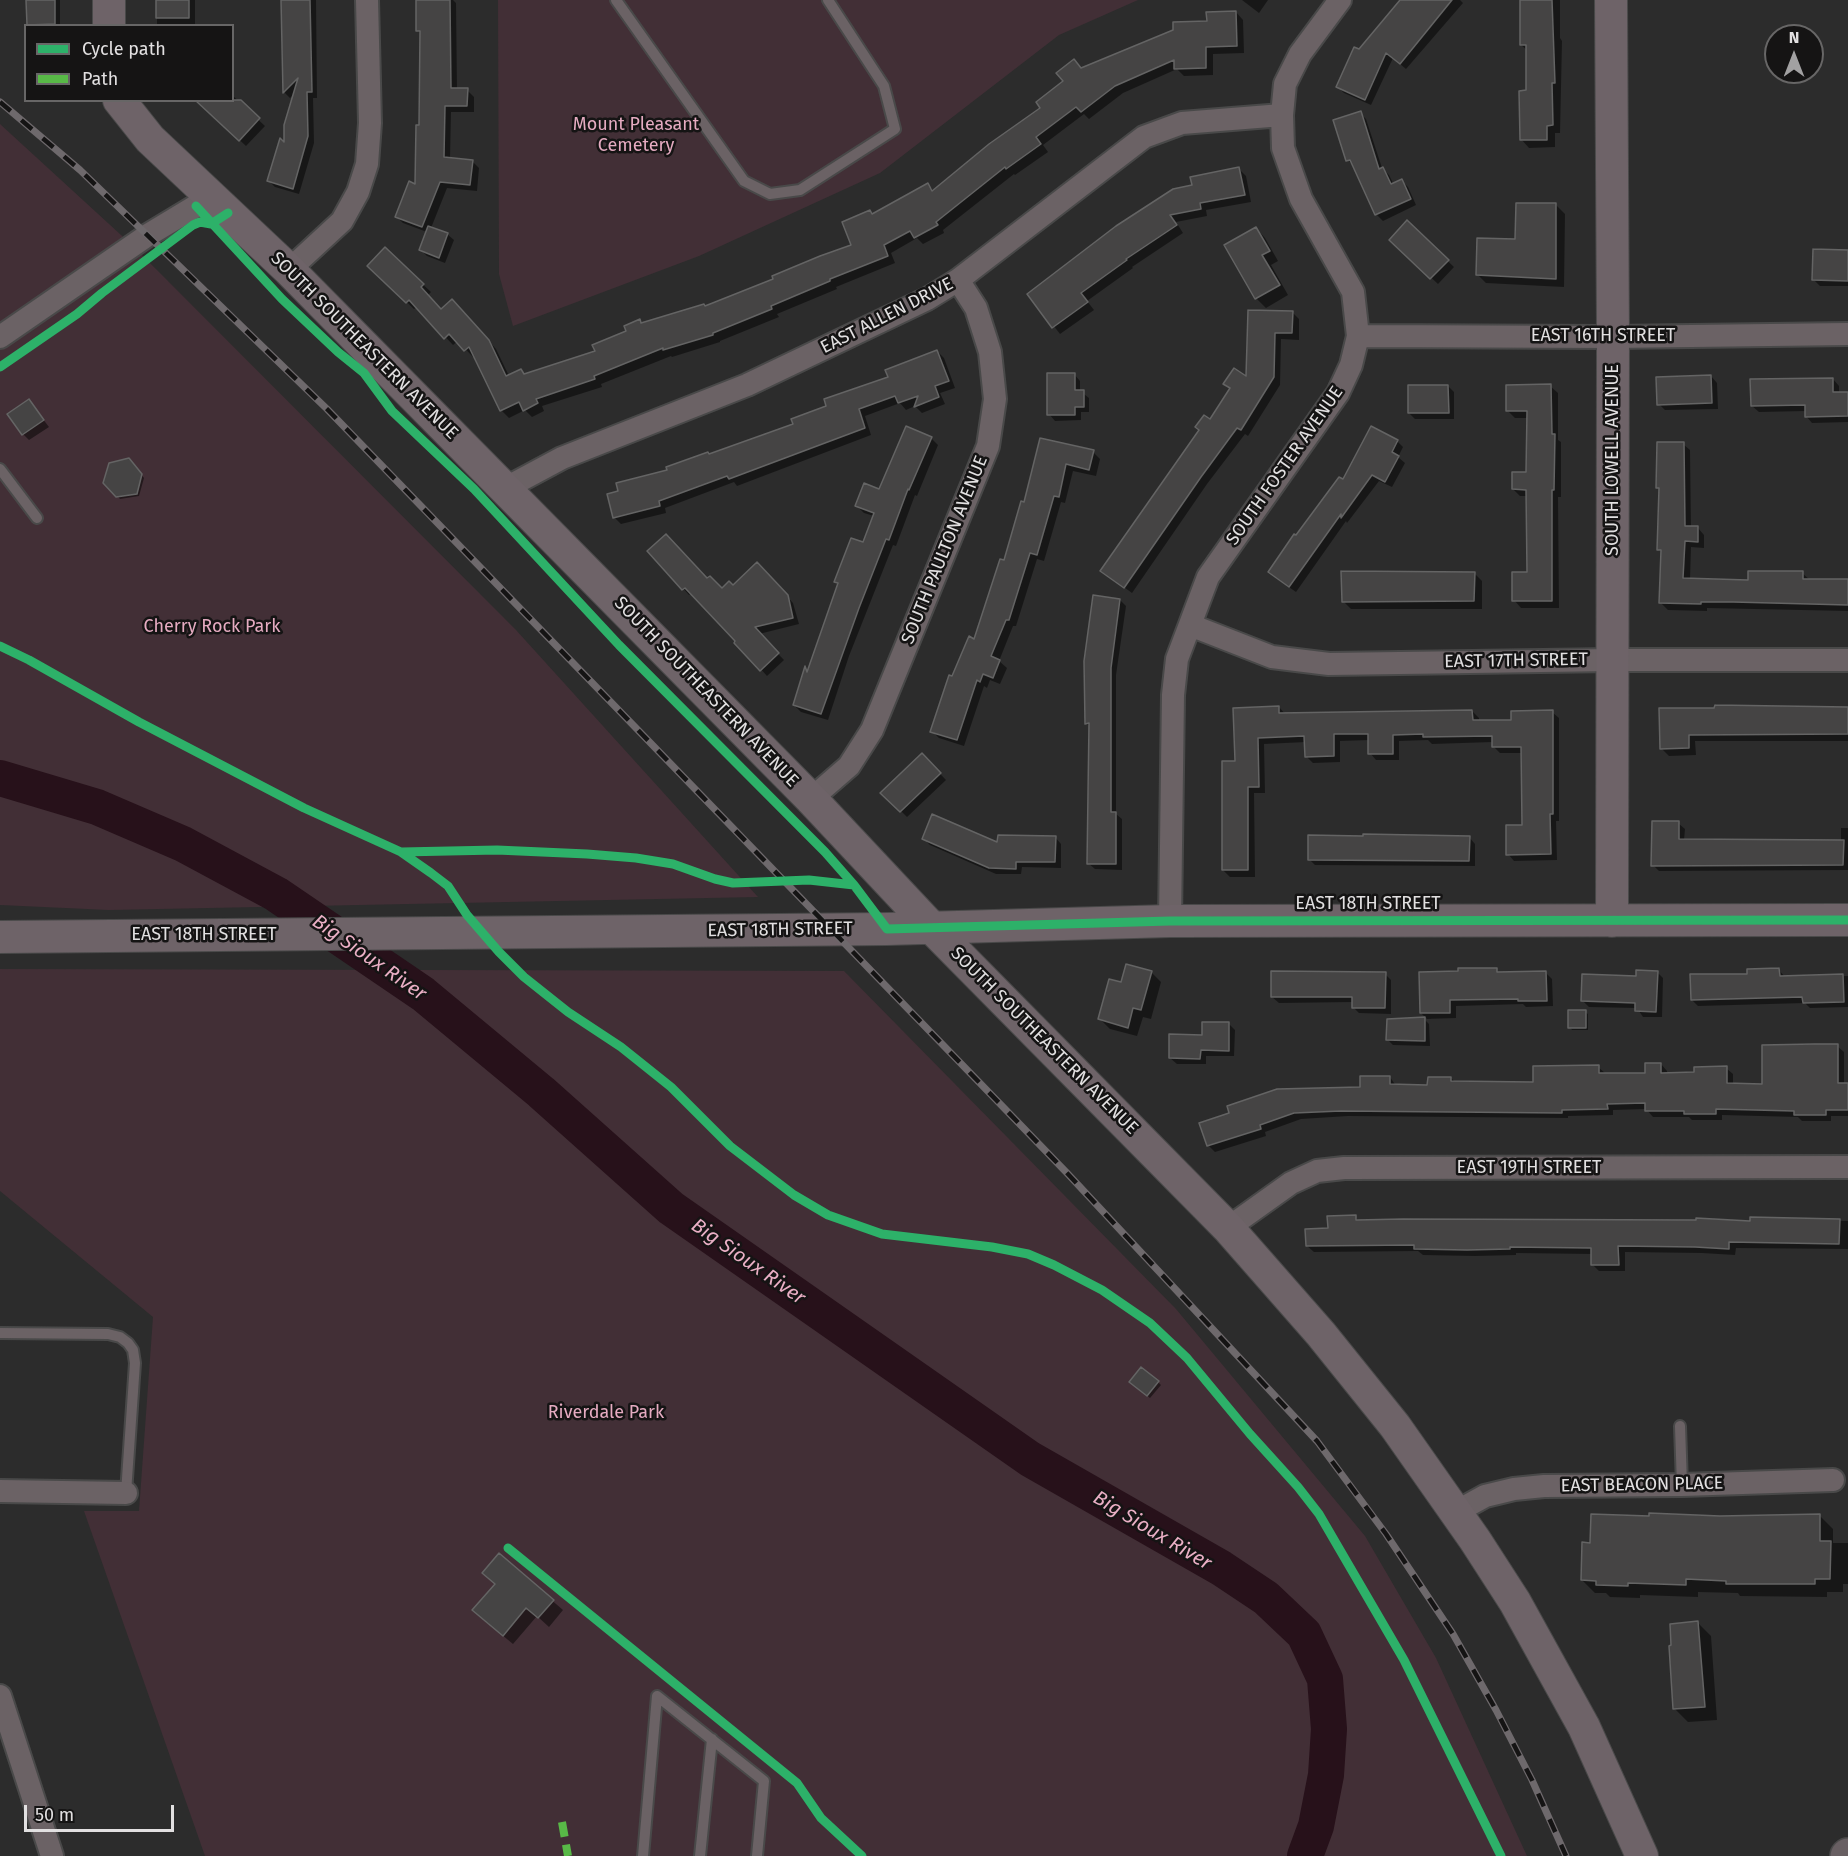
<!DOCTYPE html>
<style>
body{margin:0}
#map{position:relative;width:1848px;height:1856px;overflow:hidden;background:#2c2c2c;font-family:"Fira Sans",sans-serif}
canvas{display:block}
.legend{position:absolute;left:24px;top:24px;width:210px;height:78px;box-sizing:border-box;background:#151414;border:2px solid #676666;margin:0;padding:8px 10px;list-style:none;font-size:18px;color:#e2e0e1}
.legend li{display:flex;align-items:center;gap:12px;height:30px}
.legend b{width:30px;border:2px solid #676666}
.north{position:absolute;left:1764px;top:24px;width:60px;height:60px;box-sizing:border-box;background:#151414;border:2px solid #676666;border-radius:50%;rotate:0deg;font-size:16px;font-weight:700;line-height:24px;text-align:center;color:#e2e0e1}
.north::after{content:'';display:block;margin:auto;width:21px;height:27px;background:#a2a1a2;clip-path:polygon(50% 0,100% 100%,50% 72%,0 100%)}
.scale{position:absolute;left:24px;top:1805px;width:150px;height:27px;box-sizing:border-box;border:3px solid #e2e0e1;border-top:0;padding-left:8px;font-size:18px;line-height:21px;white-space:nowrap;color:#e2e0e1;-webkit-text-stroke:4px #151414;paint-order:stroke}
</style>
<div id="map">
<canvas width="1848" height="1856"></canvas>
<ul class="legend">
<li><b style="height:8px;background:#2db169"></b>Cycle path</li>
<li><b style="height:8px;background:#58b947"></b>Path</li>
</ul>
<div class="north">N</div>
<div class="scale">50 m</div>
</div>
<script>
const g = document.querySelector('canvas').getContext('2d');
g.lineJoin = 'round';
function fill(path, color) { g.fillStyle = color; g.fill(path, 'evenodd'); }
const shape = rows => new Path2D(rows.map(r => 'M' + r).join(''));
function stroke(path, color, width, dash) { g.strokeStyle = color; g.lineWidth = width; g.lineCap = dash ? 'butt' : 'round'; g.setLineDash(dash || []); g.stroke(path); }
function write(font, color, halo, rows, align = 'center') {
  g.font = font + ' "Fira Sans",sans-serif'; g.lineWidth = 5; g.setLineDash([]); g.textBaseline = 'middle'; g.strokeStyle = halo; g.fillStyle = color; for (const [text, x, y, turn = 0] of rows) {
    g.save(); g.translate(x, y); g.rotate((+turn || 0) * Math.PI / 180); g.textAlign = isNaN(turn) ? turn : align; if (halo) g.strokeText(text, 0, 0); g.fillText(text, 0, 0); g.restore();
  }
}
fill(shape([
 [498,0,1138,0,1059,35,880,173,699,256,513,326,499,274],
 [0,124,133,246,516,630,758,897,109,910,0,905],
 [0,969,844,971,1176,1309,1365,1536,1436,1658,1527,1856,205,1856,84,1511,139,1511,153,1317,0,1191]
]), '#422f36');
fill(shape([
 [27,0,60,0,60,26,28,26],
 [157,0,195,0,195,26,157,26],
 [283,0,316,0,317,98,313,98,314,143,299,194,275,187,269,181,286,145,295,93,290,98,285,93],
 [417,0,453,0,456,3,457,90,467,90,474,97,474,112,451,112,450,159,472,161,479,168,477,191,447,188,431,228,447,234,454,240,445,263,427,256,421,250,427,232,403,223,397,217,417,186,420,127,422,35,417,30],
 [1242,0,1268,0,1259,13],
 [1407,0,1460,0,1463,3,1406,69,1393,58,1371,105,1344,93,1338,87,1360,51],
 [1522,0,1560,0,1560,38,1562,41,1560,133,1555,133,1555,147,1529,148,1521,139,1528,92,1528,51,1521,45],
 [1236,12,1243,20,1244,53,1213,54,1213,75,1184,76,1177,69,1123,93,1089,119,1084,114,1043,145,1048,152,1015,175,1014,174,943,230,944,233,923,244,917,238,891,253,895,263,836,287,837,289,777,314,779,317,720,341,720,342,672,357,671,356,601,384,602,387,542,406,544,411,532,417,525,410,509,418,501,410,475,356,473,357,458,341,453,345,417,307,414,309,369,266,385,249,431,292,428,295,442,311,459,309,496,349,509,376,521,370,525,375,597,352,642,324,706,308,853,245,873,215,928,185,934,191,1042,108,1082,69],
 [232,95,265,126,246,146,201,104,232,100],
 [1360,113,1366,119,1382,168,1389,175,1394,185,1402,181,1408,187,1416,205,1383,221,1376,214,1354,166,1348,160],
 [1239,169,1246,176,1251,202,1206,210,1207,216,1176,222,1183,233,1132,267,1133,268,1087,301,1094,310,1060,334,1029,294,1193,186],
 [1556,205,1565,214,1564,287,1486,283,1477,274],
 [1407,222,1454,267,1438,284,1391,240],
 [1256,228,1265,238,1278,261,1271,265,1288,295,1266,308,1256,298],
 [1848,251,1848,286,1820,286,1814,280],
 [1249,311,1292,312,1299,319,1299,340,1281,339,1280,385,1248,436,1245,434,1207,484,1132,593,1102,571,1211,422,1231,389,1225,384,1248,378],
 [937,351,944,358,955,388,940,393,945,404,922,413,915,406,906,410,900,403,865,416,871,435,737,486,734,482,665,508,666,513,621,524,614,517,669,471,794,425],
 [1074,374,1080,381,1080,391,1089,398,1089,412,1081,412,1081,420,1055,421,1049,414],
 [1711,376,1717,383,1718,409,1665,410,1659,404],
 [1833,379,1839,386,1839,394,1848,393,1848,422,1812,423,1806,416,1806,411,1759,412,1752,406],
 [1448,386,1454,392,1454,419,1415,419,1409,413],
 [1550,386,1558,393,1558,440,1561,442,1561,497,1558,497,1559,608,1521,608,1514,600,1528,573,1527,496,1520,496,1513,489,1528,473,1529,418,1515,418,1508,411],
 [29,401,49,427,29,440,23,434],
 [931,438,938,445,917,496,915,495,896,546,893,545,849,656,828,720,801,712,794,705,806,669,809,672,839,584,836,581,864,544,874,516,864,513,857,506,880,491],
 [1041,439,1093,452,1100,459,1096,476,1073,471,1065,503,1061,502,1044,561,1037,559,1016,626,1013,626,999,661,1007,668,1000,684,990,680,987,688,984,686,964,746,939,738,932,731,953,678,975,641,1005,562,1025,504],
 [1397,441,1403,447,1398,457,1405,463,1392,487,1379,481,1347,523,1346,521,1296,592,1276,578,1270,572,1343,481],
 [1683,444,1690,450,1691,528,1698,528,1704,535,1704,548,1691,547,1690,580,1750,582,1802,573,1810,580,1848,580,1848,611,1707,608,1707,611,1668,610,1661,603,1662,553,1658,549,1660,490,1658,487],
 [132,463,144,478,139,496,120,499,105,482],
 [649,551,707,580,722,590,733,587,757,564,793,603,799,624,759,634,784,660,767,676,692,593,689,595],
 [1474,573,1482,581,1482,609,1351,609,1343,601],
 [1120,600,1126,606,1116,675,1116,814,1122,819,1122,870,1095,869,1088,863,1090,727,1086,723],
 [1279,707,1286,715,1472,711,1479,718,1479,721,1512,721,1552,712,1559,718,1559,821,1556,821,1557,860,1514,861,1508,854,1524,826,1523,753,1500,753,1494,747,1493,742,1432,744,1428,740,1399,741,1399,760,1376,760,1370,753,1370,740,1340,741,1340,762,1313,763,1306,756,1306,742,1264,744,1265,793,1254,793,1255,877,1230,877,1223,870,1237,763],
 [1848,708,1848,741,1695,741,1696,755,1669,756,1661,748,1661,710],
 [922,755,946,780,907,817,883,793],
 [1678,823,1685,829,1684,840,1841,841,1841,828,1848,828,1848,870,1659,871,1653,865],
 [1055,837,1061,844,1061,868,1022,867,1021,874,996,874,930,845,924,839,999,845],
 [1469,837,1475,844,1475,866,1315,865,1309,859],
 [1496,969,1500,974,1546,973,1552,979,1553,1006,1526,1007,1523,1004,1456,1006,1456,1018,1424,1019,1429,1024,1430,1046,1393,1045,1388,1040,1388,1020,1427,1019,1421,1013],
 [1779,970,1785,977,1848,976,1848,1007,1810,1008,1805,1003,1698,1006,1692,1000,1748,975],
 [1151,972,1161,982,1151,1019,1143,1017,1137,1036,1110,1029,1100,1019,1122,984],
 [1657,972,1663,978,1662,1017,1643,1017,1637,1008,1589,1007,1583,1001,1637,978],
 [1385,974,1391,980,1391,1014,1359,1013,1353,1007,1353,1002,1279,1003,1272,997],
 [1585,1012,1588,1014,1588,1030,1572,1030,1570,1027],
 [1229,1024,1235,1030,1234,1056,1206,1056,1206,1064,1177,1064,1170,1058,1203,1036],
 [1837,1046,1844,1052,1844,1085,1848,1085,1848,1116,1831,1116,1831,1121,1802,1121,1798,1117,1722,1115,1722,1120,1692,1120,1689,1117,1653,1117,1646,1109,1613,1110,1613,1115,1568,1116,1568,1118,1348,1116,1301,1119,1265,1132,1266,1136,1215,1152,1208,1145,1201,1124,1362,1088,1390,1077,1396,1086,1429,1087,1451,1078,1455,1082,1535,1083,1598,1067,1605,1073,1646,1074,1661,1064,1667,1071,1667,1075,1696,1074,1726,1068,1733,1074,1733,1085,1764,1086],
 [1355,1217,1360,1222,1751,1223,1751,1219,1848,1221,1848,1249,1736,1248,1735,1255,1702,1253,1625,1252,1625,1271,1599,1271,1592,1264,1592,1254,1516,1253,1516,1255,1475,1256,1423,1255,1418,1251,1314,1252,1307,1246,1329,1230],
 [1158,1382,1161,1385,1150,1398,1134,1385],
 [1820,1516,1833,1529,1833,1543,1848,1543,1848,1584,1843,1584,1843,1592,1827,1592,1827,1597,1740,1596,1738,1593,1698,1592,1698,1597,1640,1595,1640,1598,1610,1597,1606,1593,1595,1593,1582,1580,1591,1544,1720,1517],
 [499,1555,563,1610,549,1627,537,1616,513,1644,484,1620,496,1585],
 [1698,1623,1711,1636,1717,1720,1688,1722,1675,1709]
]), '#0007');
stroke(shape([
 [0,778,97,807,183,844,276,894,423,994,541,1092,671,1208,1030,1459,1221,1568,1266,1598,1304,1634,1325,1679,1329,1729,1326,1775,1316,1826,1305,1856]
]), '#27111a', 36);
const building = shape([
 [26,0,55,0,55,24,27,25,26,0],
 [156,0,189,0,189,18,156,18,156,0],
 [281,0,310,0,312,92,307,92,308,136,293,189,267,181,280,138,284,142,284,125,298,78,283,93,281,0],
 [416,0,450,0,451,88,468,88,467,106,445,106,444,157,473,160,470,185,440,182,422,227,395,217,409,181,415,184,416,125,419,125,420,31,416,31,416,0],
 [1400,0,1452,0,1400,64,1386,53,1365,100,1336,87,1354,47,1359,49,1400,0],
 [1520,0,1552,0,1555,83,1552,83,1553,125,1547,126,1547,140,1520,140,1519,91,1526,90,1526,45,1520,45,1520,0],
 [1236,11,1237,46,1206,47,1206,68,1174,69,1174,60,1115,86,1081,112,1076,107,1036,137,1041,144,1006,169,1005,167,936,222,938,225,914,238,910,231,884,245,888,256,830,279,830,281,771,306,772,309,713,333,713,335,663,350,663,348,594,376,595,379,536,399,538,403,523,411,519,402,500,411,469,347,464,351,449,334,444,339,409,300,406,303,367,266,385,247,424,284,421,287,441,309,452,299,489,340,506,376,521,369,524,374,595,351,592,345,626,331,624,326,640,319,641,323,704,304,705,306,773,279,772,276,820,256,851,245,842,222,870,210,872,214,928,183,932,191,989,144,1040,108,1036,102,1063,81,1056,73,1074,59,1081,68,1173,30,1173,22,1207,21,1206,12,1236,11],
 [195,100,241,100,260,118,239,141,195,100],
 [1361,111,1379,169,1383,167,1391,184,1402,179,1411,199,1375,215,1350,160,1346,161,1333,120,1361,111],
 [1239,167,1245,195,1200,203,1201,209,1170,215,1177,225,1126,259,1127,260,1081,293,1088,302,1052,328,1027,294,1116,226,1173,189,1192,185,1190,177,1239,167],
 [1516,203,1556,203,1556,279,1476,275,1477,238,1515,239,1516,203],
 [1407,220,1449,260,1430,279,1389,240,1407,220],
 [428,226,448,233,439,258,419,250,428,226],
 [1256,227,1270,251,1262,255,1280,285,1255,299,1224,245,1256,227],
 [1813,249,1848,250,1848,281,1812,280,1813,249],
 [1248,310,1293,311,1292,333,1275,333,1274,377,1241,430,1237,428,1201,477,1124,588,1100,571,1199,430,1195,427,1204,415,1210,419,1230,388,1223,384,1234,368,1246,376,1248,310],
 [937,350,949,381,935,386,939,397,914,407,918,396,898,403,895,396,859,409,865,428,729,479,727,476,659,501,660,506,613,518,607,494,618,491,616,483,667,470,666,467,708,452,709,454,793,424,791,419,826,406,824,399,888,377,885,370,937,350],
 [1047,373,1075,373,1075,390,1084,390,1084,407,1075,407,1075,415,1047,415,1047,373],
 [1711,375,1712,403,1657,405,1656,377,1711,375],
 [1833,378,1833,392,1848,392,1848,416,1805,417,1805,405,1751,406,1750,379,1833,378],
 [1551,384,1552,434,1555,434,1554,490,1552,490,1552,601,1512,601,1512,572,1527,572,1526,490,1512,489,1512,472,1526,472,1527,411,1506,411,1506,385,1551,384],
 [1408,385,1448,385,1449,413,1408,413,1408,385],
 [29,399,44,420,22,435,7,414,29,399],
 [906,426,932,437,909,490,908,489,889,540,886,539,859,608,821,714,793,705,805,666,807,672,838,583,834,582,851,538,863,542,874,513,855,506,864,483,879,489,906,426],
 [1371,426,1398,440,1392,452,1399,456,1385,482,1372,475,1341,518,1341,514,1289,587,1268,572,1294,534,1296,535,1339,477,1343,479,1371,426],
 [1040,438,1094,450,1089,470,1066,464,1059,497,1054,496,1037,555,1030,553,1009,620,1006,620,991,656,1000,660,993,678,983,674,980,682,977,680,957,740,930,732,949,675,952,676,969,636,974,639,1000,559,1004,560,1021,501,1024,502,1040,438],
 [1657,442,1684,442,1685,526,1698,526,1698,542,1685,541,1683,578,1748,580,1748,571,1803,571,1803,579,1848,579,1848,605,1733,602,1701,602,1701,604,1659,603,1661,550,1657,550,1659,488,1656,488,1657,442],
 [129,458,142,474,137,494,116,497,103,483,109,463,129,458],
 [666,534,707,578,710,576,722,588,729,581,733,585,757,562,788,595,793,618,755,627,779,653,760,671,734,643,735,641,685,588,682,590,647,551,666,534],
 [1341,571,1475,572,1474,601,1342,602,1341,571],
 [1093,595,1120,599,1111,668,1111,812,1116,812,1116,864,1087,864,1089,723,1085,724,1084,661,1093,595],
 [1715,705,1848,707,1848,734,1689,735,1689,748,1660,749,1659,708,1714,708,1715,705],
 [1279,706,1279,713,1472,710,1473,720,1511,720,1511,711,1553,710,1553,814,1550,814,1551,854,1506,855,1506,825,1522,825,1521,747,1492,747,1492,736,1423,737,1423,734,1393,735,1393,754,1368,754,1368,734,1334,734,1334,756,1305,757,1304,736,1258,738,1259,787,1248,787,1248,870,1222,870,1222,761,1235,761,1233,708,1279,706],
 [922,753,941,773,900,812,880,793,922,753],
 [932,814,997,842,998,835,1056,836,1055,862,1016,862,1016,869,989,868,922,839,932,814],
 [1652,821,1679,821,1679,839,1844,840,1843,865,1651,866,1652,821],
 [1363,834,1470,836,1469,861,1308,860,1308,835,1363,836,1363,834],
 [1126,964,1152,971,1141,1010,1133,1008,1128,1028,1098,1019,1109,979,1121,982,1126,964],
 [1458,968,1497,968,1497,972,1546,971,1547,1001,1518,1001,1518,999,1450,1000,1450,1013,1420,1013,1419,972,1458,971,1458,968],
 [1779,968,1780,976,1843,974,1844,1002,1803,1003,1802,997,1691,1000,1690,974,1747,974,1747,969,1779,968],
 [1636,970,1658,971,1656,1012,1635,1011,1635,1003,1581,1001,1582,974,1636,976,1636,970],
 [1271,971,1386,972,1385,1008,1352,1008,1352,997,1271,997,1271,971],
 [1568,1010,1586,1010,1586,1028,1568,1028,1568,1010],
 [1425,1017,1425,1041,1386,1040,1387,1019,1425,1017],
 [1202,1022,1229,1022,1229,1051,1201,1050,1200,1059,1169,1058,1169,1034,1202,1035,1202,1022],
 [1814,1044,1838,1044,1838,1083,1848,1083,1848,1110,1826,1110,1826,1115,1794,1115,1794,1111,1716,1109,1716,1114,1684,1114,1684,1111,1645,1111,1645,1103,1607,1104,1608,1109,1562,1110,1562,1113,1341,1111,1294,1113,1260,1125,1261,1129,1207,1146,1199,1123,1229,1113,1227,1106,1277,1089,1360,1087,1360,1076,1390,1076,1390,1084,1427,1085,1428,1077,1451,1077,1451,1081,1533,1082,1533,1066,1599,1065,1599,1073,1645,1073,1645,1063,1661,1063,1661,1073,1694,1072,1694,1067,1727,1066,1727,1083,1762,1084,1762,1045,1814,1044],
 [1356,1215,1356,1220,1403,1219,1696,1220,1696,1218,1750,1221,1750,1217,1840,1219,1839,1244,1729,1242,1729,1249,1695,1247,1618,1246,1619,1265,1591,1265,1591,1248,1510,1247,1510,1249,1467,1250,1414,1249,1414,1245,1306,1246,1305,1229,1328,1228,1327,1216,1356,1215],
 [1141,1367,1159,1381,1147,1396,1129,1382,1141,1367],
 [1649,1513,1720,1516,1820,1514,1820,1541,1831,1541,1830,1579,1815,1579,1815,1584,1726,1584,1726,1581,1686,1579,1686,1585,1628,1583,1628,1586,1596,1585,1596,1581,1581,1580,1582,1542,1590,1543,1591,1514,1649,1516,1649,1513],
 [499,1553,554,1600,538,1618,526,1608,503,1636,472,1610,495,1584,482,1573,499,1553],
 [1698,1621,1705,1707,1673,1709,1669,1646,1671,1645,1670,1624,1698,1621]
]);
fill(building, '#454444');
stroke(building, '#646464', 1.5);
const lane = shape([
 [616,0,744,181,770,194,800,190,895,129,884,86,828,0],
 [0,469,37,518],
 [0,1333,108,1334,120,1337,128,1343,133,1350,135,1363,126,1493],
 [1680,1426,1682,1485],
 [643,1856,657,1696,764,1781,757,1856],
 [700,1856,712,1739]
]);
const street = shape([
 [289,270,342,221,358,192,367,164,370,123,367,0],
 [1358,336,1613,337,1848,334],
 [0,337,148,235,211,197],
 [506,488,562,458,747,385,927,299,958,280,1144,137,1182,123,1282,115],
 [1190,625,1272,657,1329,664,1613,660,1848,660],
 [811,799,849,766,872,730,988,446,995,399,990,352,976,308,958,280],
 [1170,921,1173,695,1177,659,1208,577,1338,393,1351,365,1358,336,1353,292,1301,199,1283,148,1282,115,1285,84,1300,54,1340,0],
 [1228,1228,1291,1183,1317,1171,1344,1168,1848,1167],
 [0,1491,126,1493],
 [1456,1512,1485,1496,1514,1489,1544,1486,1682,1485,1833,1480],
 [0,1696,52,1856]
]);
const secondary = shape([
 [109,0,109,26],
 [1611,0,1613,337,1612,921],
 [119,100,150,139,289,270,811,799,932,928,1228,1228,1321,1334,1395,1426,1475,1540,1515,1602,1584,1727,1642,1856],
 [0,937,887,929,1170,921,1848,920]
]);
const highway = shape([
 [1847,1856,1848,1855]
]);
stroke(lane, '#494949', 14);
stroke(street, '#494949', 26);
stroke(secondary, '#494949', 34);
stroke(highway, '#494949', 36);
stroke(lane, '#6b6265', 10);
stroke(street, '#6b6265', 22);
stroke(secondary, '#6e6368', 32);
stroke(highway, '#685f62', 33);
const rail = shape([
 [0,102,80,170,327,409,1067,1173,1317,1441,1386,1534,1453,1634,1496,1710,1532,1780,1566,1856]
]);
stroke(rail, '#6e696c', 7);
stroke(rail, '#151414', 4.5, [14]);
stroke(shape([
 [562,1822,568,1856]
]), '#58b947', 8, [15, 8]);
stroke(shape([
 [196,206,282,299,338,352,364,373,392,411,474,489,619,645,825,852,854,885],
 [0,367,77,314,102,293,193,225,200,222,211,224,228,213],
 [0,646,29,660,139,722,304,808,401,852,431,873,448,886,467,915,499,952,524,977,568,1012,621,1047,671,1087,730,1146,794,1195,828,1215,882,1234,992,1247,1028,1254,1054,1265,1102,1290,1150,1323,1187,1358,1250,1434,1298,1487,1319,1514,1404,1660,1501,1856],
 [401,852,497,850,587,854,636,858,673,864,715,879,733,883,809,880,854,885,887,929,1170,921,1848,920],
 [508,1548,797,1783,821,1818,862,1856]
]), '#2db169', 9);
write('18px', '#e5abc1', '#151414', [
 ["Mount Pleasant",636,125],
 ["Cemetery",636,146],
 ["Cherry Rock Park",212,627],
 ["Riverdale Park",606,1413]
]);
write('18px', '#e2e0e1', '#151414', [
 ["EAST ALLEN DRIVE",887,316,-27],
 ["EAST 16TH STREET",1603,336],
 ["SOUTH SOUTHEASTERN AVENUE",364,346,45],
 ["SOUTH LOWELL AVENUE",1613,460,-90],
 ["SOUTH FOSTER AVENUE",1285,466,-55],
 ["SOUTH PAULTON AVENUE",945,550,-68],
 ["EAST 17TH STREET",1516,661,-1],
 ["SOUTH SOUTHEASTERN AVENUE",706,692,46],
 ["EAST 18TH STREET",1368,904],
 ["EAST 18TH STREET",780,930,-1],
 ["EAST 18TH STREET",204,935],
 ["SOUTH SOUTHEASTERN AVENUE",1044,1041,45],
 ["EAST 19TH STREET",1529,1168],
 ["EAST BEACON PLACE",1642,1485,-1]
]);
write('italic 20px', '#eaafc5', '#151414', [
 ["Big Sioux River",369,958,35],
 ["Big Sioux River",748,1262,35],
 ["Big Sioux River",1152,1531,31]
]);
</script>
